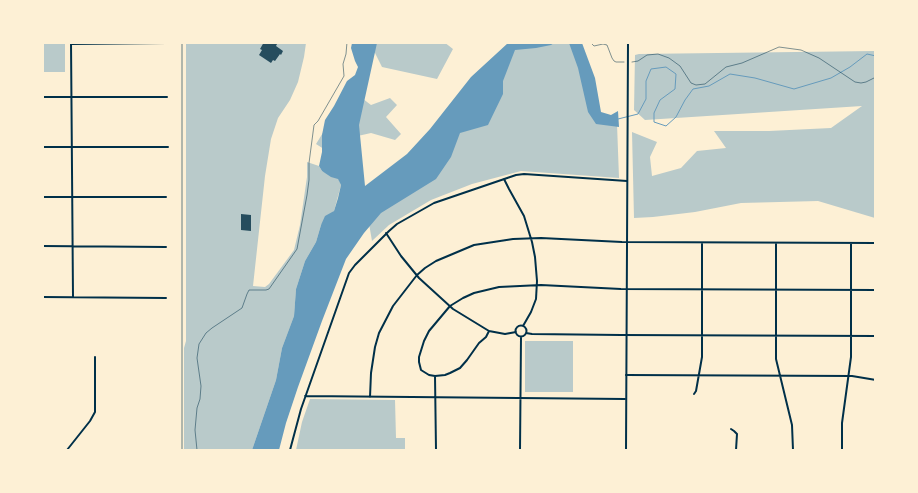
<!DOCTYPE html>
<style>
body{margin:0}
#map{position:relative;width:918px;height:493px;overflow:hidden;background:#fdf0d5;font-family:Montserrat,sans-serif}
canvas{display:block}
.frame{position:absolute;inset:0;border:44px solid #fdf0d5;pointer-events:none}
</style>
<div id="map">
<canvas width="918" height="493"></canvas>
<div class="frame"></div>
</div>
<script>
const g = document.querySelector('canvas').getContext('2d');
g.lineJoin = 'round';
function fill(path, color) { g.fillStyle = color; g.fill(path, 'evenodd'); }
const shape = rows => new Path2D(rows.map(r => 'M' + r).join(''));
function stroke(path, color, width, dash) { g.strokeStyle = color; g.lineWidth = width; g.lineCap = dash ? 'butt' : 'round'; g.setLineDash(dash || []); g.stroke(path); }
fill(shape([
 [375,42,444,42,453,49,437,79,382,67,371,45],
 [42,43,65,43,65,72,43,72],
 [186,43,306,43,304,57,298,82,290,100,278,118,271,139,265,176,253,286,265,287,269,284,294,250,300,225,307,177,307,162,319,166,322,171,338,178,341,185,334,211,321,225,316,242,305,261,296,289,294,316,282,348,276,380,252,450,184,450,184,348,186,341],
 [547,43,575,43,594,119,617,124,619,178,521,171,472,184,431,200,389,225,372,241,368,218,454,132,509,53,522,46],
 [875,51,875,218,818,201,741,203,695,212,653,217,634,218,632,132,657,142,650,157,652,176,681,168,697,151,726,148,714,131,769,131,831,128,862,106,645,120,634,110,635,55,639,54],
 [350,89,371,105,390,98,397,105,386,117,401,134,395,140,371,133,340,140,327,151,316,144],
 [525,341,573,341,573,392,525,392],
 [310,399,395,400,396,438,405,438,405,450,296,450,302,422]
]), '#b9caca');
fill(shape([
 [352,43,377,43,359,125,365,186,407,154,430,129,471,77,508,43,554,43,551,45,536,48,515,50,503,81,503,94,488,125,460,133,451,157,436,179,381,213,364,233,346,259,322,321,298,387,286,423,279,450,252,450,276,380,282,348,294,316,296,289,305,261,316,242,321,225,325,216,334,211,338,198,341,185,338,179,331,177,322,171,319,166,322,152,322,135,325,120,334,106,347,81,355,75,358,67,355,61,351,48],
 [569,43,582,43,595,78,601,112,611,115,618,111,619,127,596,124,588,112,578,68]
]), '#669bbc');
stroke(shape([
 [618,119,638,114,646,99,646,81,651,69,666,67,676,74,675,89,660,100,654,113,654,122,666,126,676,117,685,100,693,89,709,86,730,74,755,78,794,89,831,78,850,67,867,54,876,56]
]), '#669bbc', 1);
fill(shape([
 [264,42,265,43,275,42,277,44,276,46,283,51,281,55,280,54,275,61,273,60,271,63,259,55,262,50,260,49],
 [241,214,251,215,251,231,241,230]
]), '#264d5e');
stroke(shape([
 [590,42,594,46,603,44,607,45,612,58,614,61,616,62,624,62],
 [632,62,638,61,647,55,658,54,669,58,680,66,691,83,696,85,705,84,726,67,742,63,779,47,801,50,819,58,855,82,861,83,866,82,876,77],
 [197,450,195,430,197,408,200,399,201,386,197,358,199,344,206,333,212,328,242,308,247,294,249,290,266,290,269,289,297,249,307,195,309,180,309,163,314,125,318,121,344,76,343,64,346,54,347,42]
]), '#003049', 0.5);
stroke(shape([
 [71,42,73,297],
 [71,44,167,43],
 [42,97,167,97],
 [42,147,168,147],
 [504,179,509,189,524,216,532,242,535,257,537,281,536,299,531,312,523,326],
 [42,197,166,197],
 [386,233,401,256,419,278,453,309,489,331,505,334,516,332],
 [776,243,776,359,792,425,793,450],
 [42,246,166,247],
 [42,297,166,298],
 '515.5 331a5.5 5.5 0 1 1 11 0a5.5 5.5 0 1 1-11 0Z',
 [489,331,486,337,479,343,467,360,460,368,450,373,445,375,435,376,429,375,421,370,419,362,419,357,424,341,429,331,450,306,463,298,474,293,499,287,541,285,621,289,876,290],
 [526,333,532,334,621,335,876,336],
 [626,375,852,376,876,380],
 [435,376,436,450],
 [694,394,696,391,702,357,702,243],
 [305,396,625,399],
 [370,397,371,373,375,347,379,333,393,306,417,275,425,268,436,261,474,245,513,239,541,238,622,242,876,243],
 [731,429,734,431,737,434,736,450],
 [67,450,90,421,95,412,95,357],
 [290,450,301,409,349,273,355,265,389,231,397,224,434,203,516,175,524,174,627,181],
 [520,450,521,337],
 [842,450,842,423,851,357,851,243]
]), '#003049', 2);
stroke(shape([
 [626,450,628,42]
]), '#003049', 2);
stroke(shape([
 [182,42,182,450]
]), '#657d81', 1);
</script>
